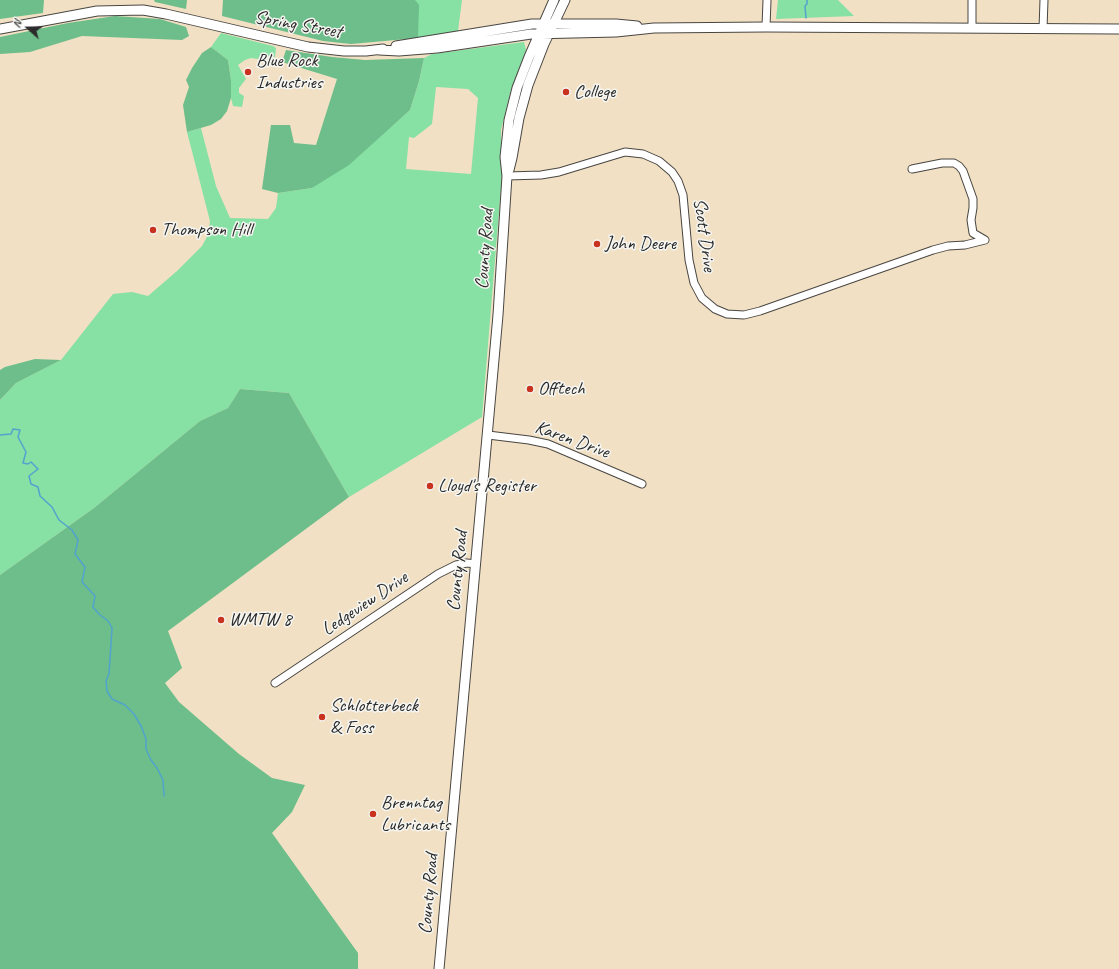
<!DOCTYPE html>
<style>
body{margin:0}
#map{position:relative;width:1119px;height:969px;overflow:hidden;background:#f1e0c4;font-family:Caveat,sans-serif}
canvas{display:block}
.north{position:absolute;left:8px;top:8px;width:40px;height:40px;-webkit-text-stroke:3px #f6f6f2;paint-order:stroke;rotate:290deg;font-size:11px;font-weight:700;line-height:16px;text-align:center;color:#2b2b2b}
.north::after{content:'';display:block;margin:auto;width:14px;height:18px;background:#2b2b2b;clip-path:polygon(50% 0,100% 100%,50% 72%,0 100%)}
</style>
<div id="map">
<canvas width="1119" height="969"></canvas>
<div class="north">N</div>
</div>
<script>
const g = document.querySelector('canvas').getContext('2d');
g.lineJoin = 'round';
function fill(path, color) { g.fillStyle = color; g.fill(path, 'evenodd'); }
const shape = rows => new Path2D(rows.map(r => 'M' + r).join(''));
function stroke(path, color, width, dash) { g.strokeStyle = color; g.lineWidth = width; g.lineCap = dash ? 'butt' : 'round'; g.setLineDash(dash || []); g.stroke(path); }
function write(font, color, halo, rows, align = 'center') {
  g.font = font + ' Caveat,sans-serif'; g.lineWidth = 3; g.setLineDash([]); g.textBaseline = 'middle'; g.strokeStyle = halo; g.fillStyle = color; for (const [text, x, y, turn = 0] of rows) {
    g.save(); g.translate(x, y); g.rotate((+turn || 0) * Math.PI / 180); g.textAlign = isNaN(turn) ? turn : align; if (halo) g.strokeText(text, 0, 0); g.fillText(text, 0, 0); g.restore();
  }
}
fill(shape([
 [288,0,462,0,458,31,418,38,418,5],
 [778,0,838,0,854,16,776,19],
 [221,33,273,46,276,48,275,57,269,56,267,57,265,63,258,59,251,58,245,60,238,65,246,79,239,88,239,93,244,96,242,107,233,106,231,98,231,80,228,60,211,47],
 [524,42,526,50,511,90,501,130,502,175,482,417,349,497,289,393,240,389,228,408,200,421,94,508,0,575,0,400,16,383,61,360,113,294,132,292,148,296,177,271,202,246,208,235,210,221,187,132,201,128,216,186,230,218,268,219,276,208,278,193,312,188,392,126,410,110,419,81,424,58,432,54],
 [436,87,468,89,478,98,471,174,406,169,409,137,414,138,432,124]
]), '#87e0a4');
fill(shape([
 [0,0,44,0,43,13,0,19],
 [154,0,187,0,186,9,155,2],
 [223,0,415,0,419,5,418,38,351,44,323,41,222,16],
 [115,16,160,19,186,27,189,36,182,40,82,36,30,52,0,54,0,37,68,23],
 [211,47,228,60,231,80,231,98,227,111,221,119,211,125,187,132,183,105,189,87,186,80,192,68,202,53],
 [286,50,332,57,365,60,424,58,419,81,410,110,349,165,312,188,278,193,262,189,271,125,290,125,294,143,316,145,337,79,282,62],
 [35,359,61,360,16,383,0,400,0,370,5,367],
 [240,389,289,393,349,497,168,631,182,668,165,683,179,702,239,754,272,778,305,785,292,812,272,833,358,953,358,969,0,969,0,575,94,508,200,421,228,408]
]), '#6dbe8a');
stroke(shape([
 [806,18,805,6,807,4,807,0],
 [0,435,11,434,13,429,20,430,18,437,26,452,23,463,28,464,31,462,38,469,29,476,31,484,38,487,40,496,52,507,59,520,72,530,78,540,75,554,85,567,82,582,95,596,93,607,99,614,108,621,112,628,109,674,106,681,107,691,112,699,125,705,134,714,141,726,146,739,146,749,151,760,157,768,163,780,164,796]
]), '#52a3cd', 1.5);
const minor = shape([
 [972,0,972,28],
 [766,27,767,0],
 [1043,29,1044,0],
 [912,169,942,163,954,163,959,166,963,171,973,199,973,208,971,220,973,233,985,240],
 [507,176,541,175,559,172,625,152,643,154,659,161,672,172,678,181,683,195,689,260,694,283,702,298,715,309,727,314,744,315,760,311,933,250,948,246,965,245,985,240],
 [488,435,529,440,548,444,642,484],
 [275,683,438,574,456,565,467,563,476,564]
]);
const major = shape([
 [0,29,97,11,143,10,166,14,308,47,344,51,366,51,383,49],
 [396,46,532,24,616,24,637,26],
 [379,50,399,51,437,48,531,34,616,32,654,28,766,27,1119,29],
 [509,170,512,158,519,118,528,85,544,44,565,0],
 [439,969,498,315,507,176,505,157,509,120,517,88,529,57,554,0]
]);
stroke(minor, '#494642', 9);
stroke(major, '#494642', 11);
stroke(minor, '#fff', 7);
stroke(major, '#fff', 9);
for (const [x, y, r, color] of [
 [248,72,4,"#c8321e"],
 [566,92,4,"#c8321e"],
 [153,230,4,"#c8321e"],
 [597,244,4,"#c8321e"],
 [530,389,4,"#c8321e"],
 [430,486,4,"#c8321e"],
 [221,620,4,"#c8321e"],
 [322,717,4,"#c8321e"],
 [373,814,4,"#c8321e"]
]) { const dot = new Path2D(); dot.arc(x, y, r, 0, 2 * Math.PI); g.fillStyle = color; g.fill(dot); stroke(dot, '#f6f6f2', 1.5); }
write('19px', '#2b2b2b', '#f6f6f2', [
 ["Spring Street",298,25,10],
 ["Scott Drive",704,235,82],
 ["County Road",485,249,-86],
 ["Karen Drive",572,440,20],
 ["County Road",458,571,-84],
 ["Ledgeview Drive",365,604,-34],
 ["County Road",429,894,-85]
]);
write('19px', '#2b2b2b', '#f6f6f2', [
 ["Blue Rock",256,61],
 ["Industries",256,83],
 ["College",574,92],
 ["Thompson Hill",161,230],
 ["John Deere",605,244],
 ["Offtech",538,389],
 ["Lloyd's Register",438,486],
 ["WMTW 8",229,620],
 ["Schlotterbeck",330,706],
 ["& Foss",330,728],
 ["Brenntag",381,803],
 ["Lubricants",381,825]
], 'left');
</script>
